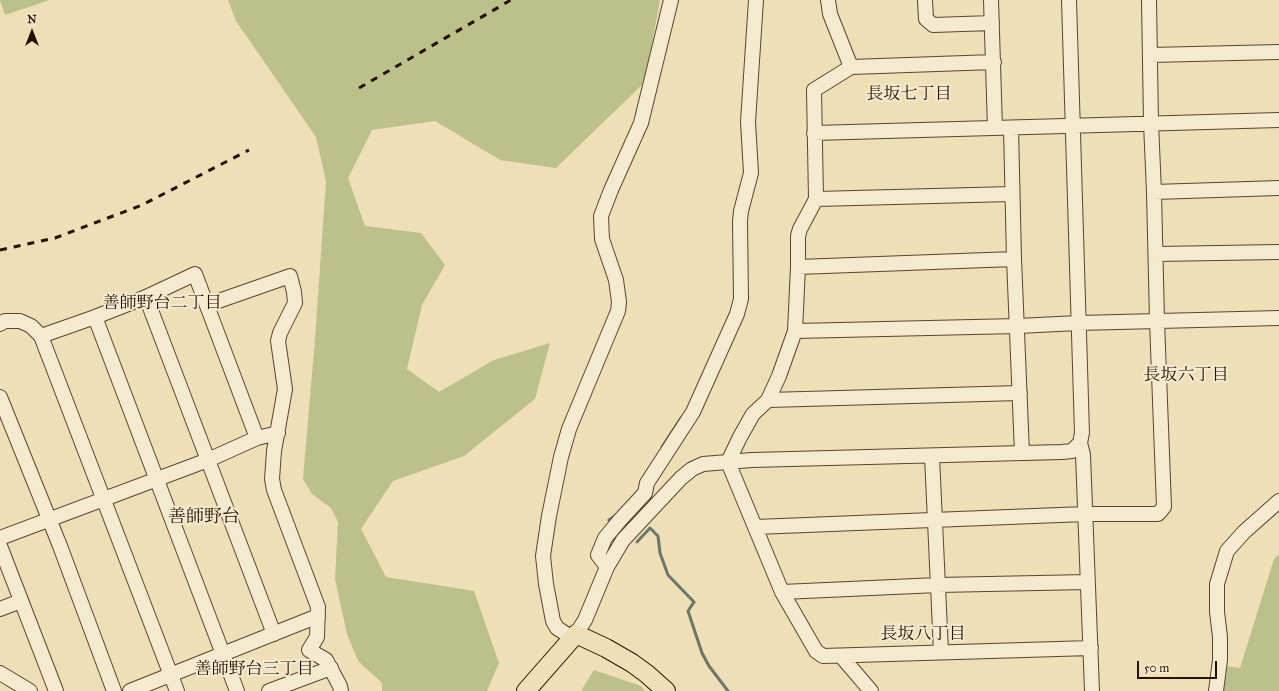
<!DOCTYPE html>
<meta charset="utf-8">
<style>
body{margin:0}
#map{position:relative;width:1279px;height:691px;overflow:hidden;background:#eedfb6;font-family:"IM FELL Great Primer",serif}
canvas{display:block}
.north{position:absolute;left:12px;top:12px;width:40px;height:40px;-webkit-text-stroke:3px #f4ead0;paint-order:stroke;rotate:0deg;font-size:11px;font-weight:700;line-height:16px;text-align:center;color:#271000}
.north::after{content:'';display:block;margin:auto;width:14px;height:18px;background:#271000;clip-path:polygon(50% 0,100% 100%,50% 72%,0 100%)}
.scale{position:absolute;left:1137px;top:661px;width:80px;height:18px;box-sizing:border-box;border:2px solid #271000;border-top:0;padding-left:5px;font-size:12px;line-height:14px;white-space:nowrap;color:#271000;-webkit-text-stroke:3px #f4ead0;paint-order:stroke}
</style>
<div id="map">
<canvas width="1279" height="691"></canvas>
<div class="north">N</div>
<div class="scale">50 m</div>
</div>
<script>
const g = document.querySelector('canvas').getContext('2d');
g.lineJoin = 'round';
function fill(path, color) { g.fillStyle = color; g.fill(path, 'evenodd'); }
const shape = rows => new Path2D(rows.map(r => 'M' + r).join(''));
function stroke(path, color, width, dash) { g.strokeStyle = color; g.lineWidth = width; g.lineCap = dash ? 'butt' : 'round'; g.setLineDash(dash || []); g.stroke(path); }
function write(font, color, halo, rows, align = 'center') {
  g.font = font + ' "IM FELL Great Primer","Noto Serif JP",serif'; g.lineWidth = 4; g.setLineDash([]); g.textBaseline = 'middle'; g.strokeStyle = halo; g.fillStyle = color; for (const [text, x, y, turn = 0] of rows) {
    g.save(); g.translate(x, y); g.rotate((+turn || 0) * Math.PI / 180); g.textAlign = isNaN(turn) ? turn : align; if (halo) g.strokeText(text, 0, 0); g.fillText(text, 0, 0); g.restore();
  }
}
fill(shape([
 [0,0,50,0,5,15],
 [228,0,660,0,645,82,556,168,500,160,435,121,372,130,348,178,365,226,421,233,445,265,422,305,407,369,439,392,494,360,550,343,535,399,464,456,393,481,361,529,386,577,474,591,499,663,487,691,382,691,382,683,358,661,347,634,335,579,338,522,331,508,312,494,303,479,315,339,326,181,316,137,236,21],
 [1279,554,1279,691,1222,691,1224,666,1240,668,1274,559],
 [594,670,641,686,645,691,581,691]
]), '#bcc18b');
stroke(shape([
 [662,447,681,418],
 [609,520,616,515],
 [637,542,650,528,658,536,660,553,668,575,694,602,688,611,702,653,709,666,728,691]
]), '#6c776b', 3);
const minor = shape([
 [828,0,830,14,851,67],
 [925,0,926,19,933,25,992,23],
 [991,0,995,128],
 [1069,0,1082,433,1080,443,1083,455,1092,691],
 [1150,55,1279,52],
 [994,62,851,67,814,90,816,199,800,229,798,236,798,267,795,331,779,376,768,400,753,414,740,437,728,462,782,592,816,651,823,656,1091,648],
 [1011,128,1014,259,1022,453],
 [814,133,1279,120],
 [1154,192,1279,188],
 [816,199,1012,194],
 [1156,254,1279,252],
 [798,267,1014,259],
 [146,297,274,634],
 [207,305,290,276,294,292,295,303,280,333,278,341,285,389,274,451,272,479,274,490,318,607,317,637,309,650,326,660,340,686,341,691],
 [95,317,237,691],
 [0,324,5,321,20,321,31,326,41,336,177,691],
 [795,331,1018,326,1078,323,1279,318],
 [41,336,95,317,146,297,195,274,257,438],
 [0,397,60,546,114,691],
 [768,400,1020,393],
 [932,456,941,652],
 [755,527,1085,514,1158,514,1164,507,1157,321,1154,192,1151,123,1149,0],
 [0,538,208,460,257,438,278,433],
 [0,546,56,691],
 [607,567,598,555,605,538,620,520,645,493,647,483,693,412,737,314,741,299,740,221,741,211,751,173,748,122,756,0],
 [782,592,938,585,1088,582],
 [0,609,21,601],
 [576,634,585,620,607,567,623,540,681,478,692,469,703,464,752,460,1062,452,1072,451,1080,443],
 [572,638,557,628,553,621,546,584,543,556,549,516,561,457,569,429,618,311,619,302,616,280,602,239,601,216,611,190,641,123,671,0],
 [841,656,871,691],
 [0,673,30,691],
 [130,691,318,616],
 [269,691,331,668],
 [1216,691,1220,660,1220,637,1217,612,1217,584,1227,551,1244,532,1279,501]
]);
const major = shape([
 [526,691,576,634,606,648,632,663,647,674,666,691]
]);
stroke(minor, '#59442e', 16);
stroke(major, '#271000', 20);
stroke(minor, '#f4ead0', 14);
stroke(major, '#eedfb6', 18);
stroke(shape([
 [359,88,511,0],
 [0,250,55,238,142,205,249,150]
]), '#271000', 3, [7, 7]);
write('17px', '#271000', '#f4ead0', [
 ["長坂七丁目",909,95],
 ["善師野台二丁目",162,304],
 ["長坂六丁目",1186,376],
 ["長坂八丁目",923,635],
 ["善師野台三丁目",254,670]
]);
write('18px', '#271000', '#f4ead0', [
 ["善師野台",204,518]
]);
</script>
